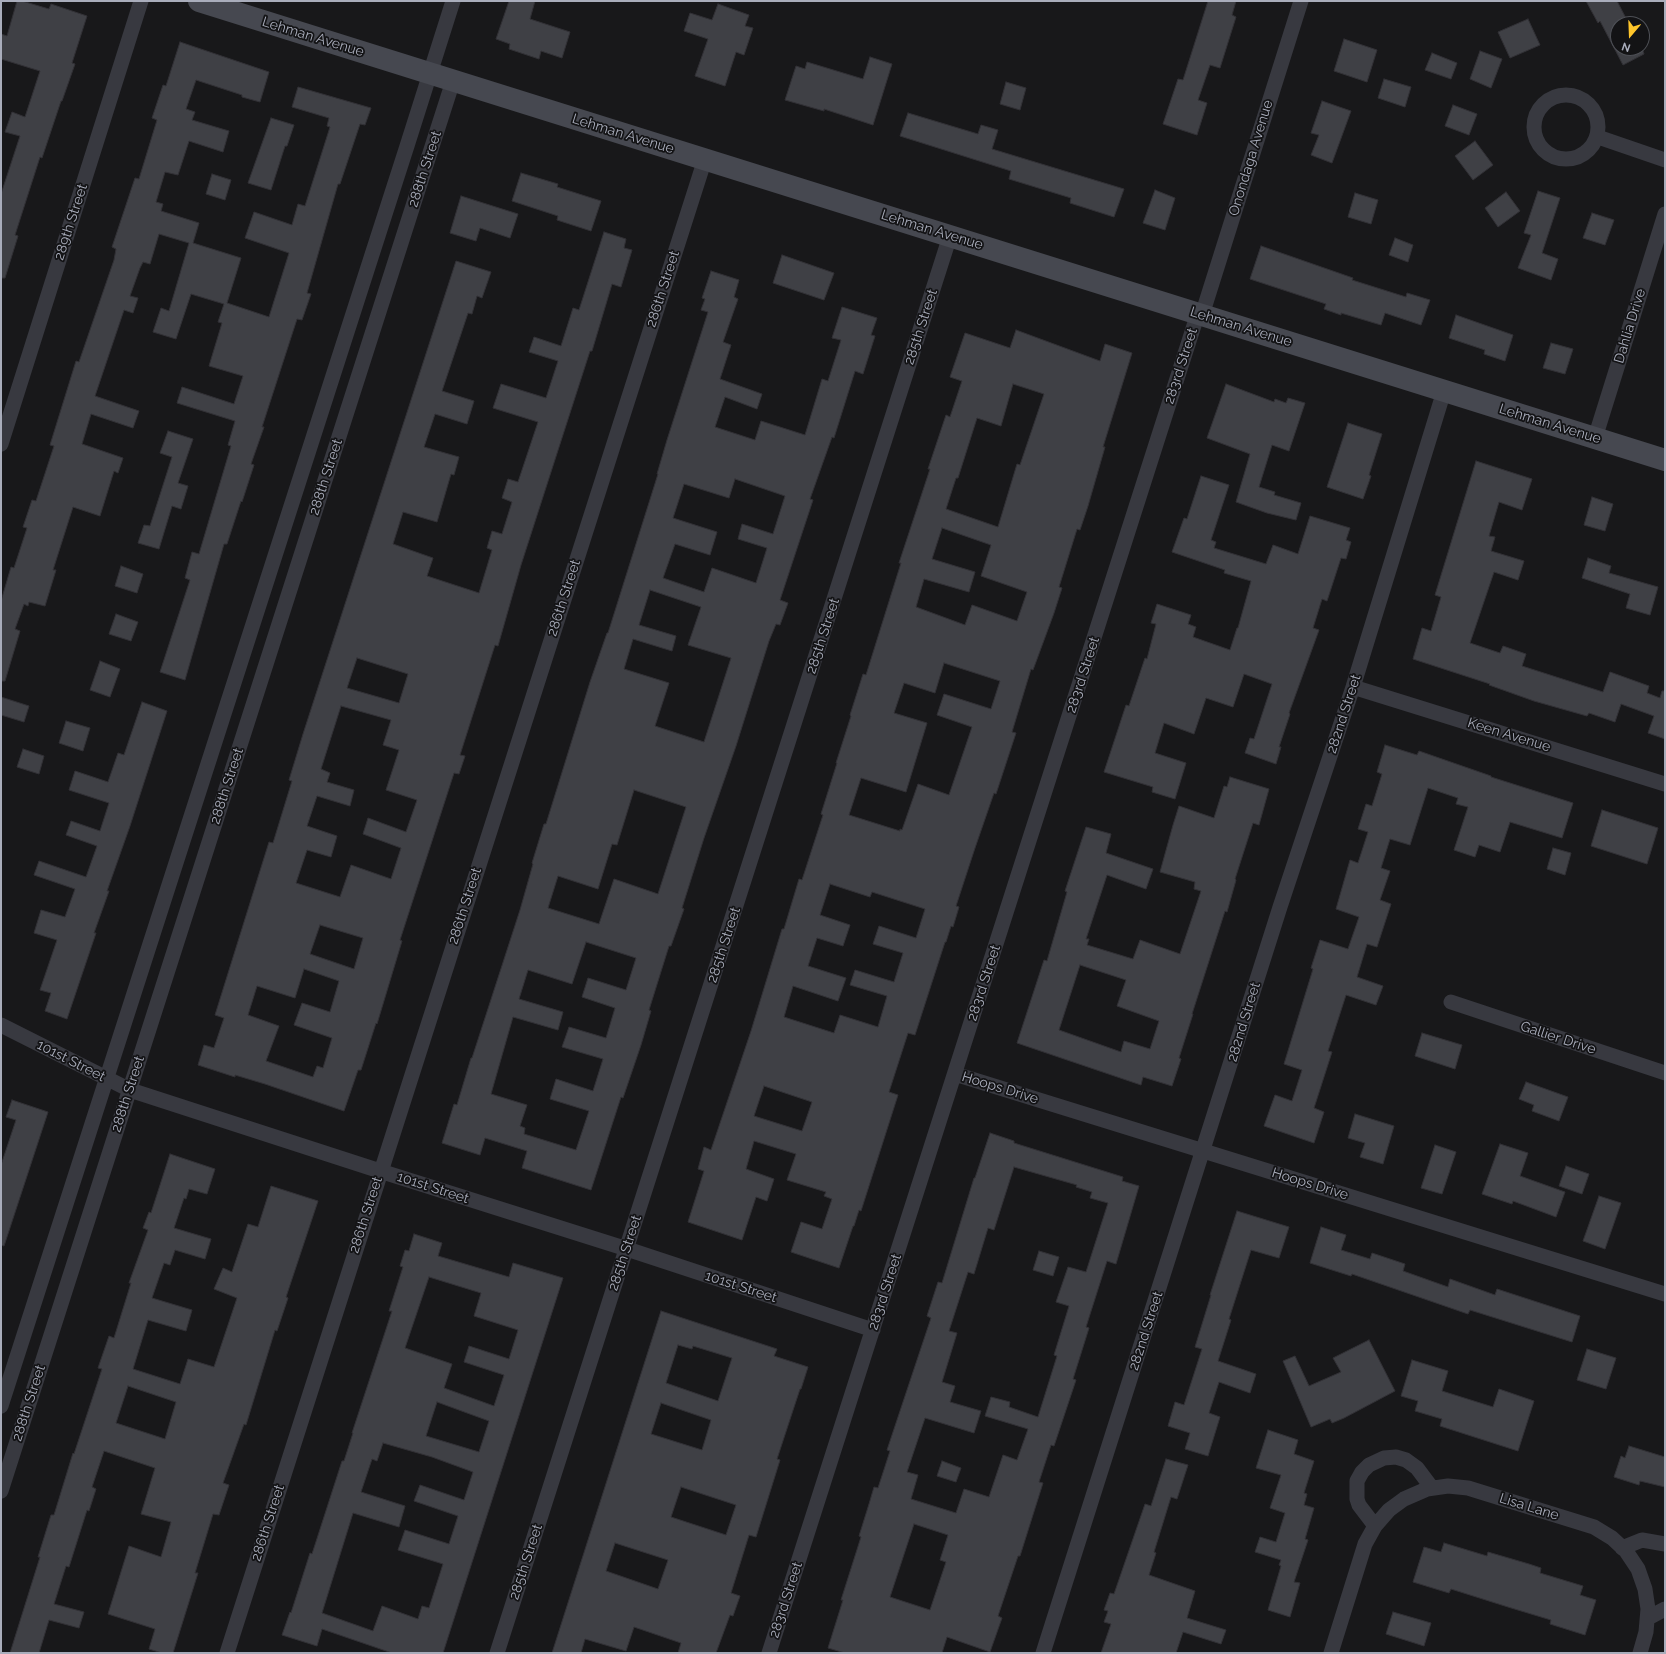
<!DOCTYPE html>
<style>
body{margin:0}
#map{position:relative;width:1666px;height:1654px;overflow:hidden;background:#18181a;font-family:Raleway,sans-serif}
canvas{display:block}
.frame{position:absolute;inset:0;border:2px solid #a9adbb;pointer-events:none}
.north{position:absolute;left:1610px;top:16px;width:40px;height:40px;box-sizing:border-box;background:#131315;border:1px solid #4f5157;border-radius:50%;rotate:199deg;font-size:11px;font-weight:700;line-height:16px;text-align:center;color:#a9adbb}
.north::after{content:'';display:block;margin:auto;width:14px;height:18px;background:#ffc62b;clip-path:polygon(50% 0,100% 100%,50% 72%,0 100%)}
</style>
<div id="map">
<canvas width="1666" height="1654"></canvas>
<div class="frame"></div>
<div class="north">N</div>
</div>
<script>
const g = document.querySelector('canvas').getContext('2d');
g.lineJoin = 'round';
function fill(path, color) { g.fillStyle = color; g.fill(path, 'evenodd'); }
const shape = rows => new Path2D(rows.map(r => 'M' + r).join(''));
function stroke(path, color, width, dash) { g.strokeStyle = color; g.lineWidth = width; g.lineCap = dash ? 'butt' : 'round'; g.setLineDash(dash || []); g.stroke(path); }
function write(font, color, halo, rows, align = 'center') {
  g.font = font + ' Raleway,sans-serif'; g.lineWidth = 3.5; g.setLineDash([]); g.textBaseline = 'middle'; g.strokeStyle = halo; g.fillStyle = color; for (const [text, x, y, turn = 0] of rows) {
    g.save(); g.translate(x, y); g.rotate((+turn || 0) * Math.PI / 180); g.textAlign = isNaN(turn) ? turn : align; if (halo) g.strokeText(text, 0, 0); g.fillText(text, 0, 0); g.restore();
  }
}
const building = shape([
 [17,1,22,1,49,9,51,4,87,16,72,63,75,64,62,101,61,101,42,158,40,157,15,235,18,236,5,278,1,278,1,194,20,136,5,132,12,112,25,117,40,71,1,59,1,34,7,36,17,1],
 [509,1,535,1,530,19,570,32,562,58,541,51,539,59,509,49,510,44,496,39,509,1],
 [1208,1,1236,1,1232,15,1236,17,1220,68,1210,65,1198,100,1207,103,1197,135,1163,124,1178,79,1183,80,1208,1],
 [1586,1,1617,1,1629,24,1618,24,1618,48,1642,48,1644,54,1623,65,1600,21,1598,23,1586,1],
 [718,4,749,15,745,26,753,28,744,55,736,52,725,86,695,76,708,39,684,31,690,13,712,20,718,4],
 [1528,19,1540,45,1510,58,1498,32,1528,19],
 [1344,39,1377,50,1367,82,1334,71,1344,39],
 [180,42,269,72,260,102,242,97,242,95,196,80,186,109,195,112,192,120,229,131,223,152,189,141,178,175,165,172,156,202,163,204,161,211,199,223,193,243,241,258,227,303,269,317,289,253,245,238,254,212,292,225,298,204,305,206,330,127,327,126,329,118,292,107,298,87,371,108,365,125,360,124,340,184,338,184,307,293,311,294,302,320,297,319,262,427,264,427,251,464,254,465,242,502,241,501,227,544,224,544,185,680,160,672,190,580,185,578,192,552,199,554,231,446,228,445,235,421,177,403,182,387,234,404,243,376,209,366,222,323,218,322,224,304,191,294,176,339,153,332,161,308,169,311,189,243,159,234,150,264,143,262,140,268,130,296,138,298,133,313,124,310,95,396,139,411,133,428,91,414,82,444,123,458,118,473,114,471,100,516,73,507,53,570,56,570,45,606,29,602,28,606,24,604,15,629,20,631,5,681,1,681,1,601,11,567,14,568,27,528,23,527,32,500,36,501,54,446,50,445,76,361,79,362,114,260,116,249,112,247,135,178,139,179,157,120,152,118,163,85,166,86,180,42],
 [1480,51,1502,59,1491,88,1470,79,1480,51],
 [1432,53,1457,63,1451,79,1425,70,1432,53],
 [870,57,892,64,873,125,824,109,824,111,785,100,796,66,805,69,807,62,863,79,870,57],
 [1384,79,1411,87,1405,107,1378,98,1384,79],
 [1006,82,1026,88,1020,110,1000,104,1006,82],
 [1322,101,1351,111,1332,163,1311,155,1319,135,1311,133,1322,101],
 [1453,105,1477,114,1469,135,1445,126,1453,105],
 [908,113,978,134,981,125,998,130,992,149,1124,189,1114,217,1070,203,1071,198,1009,179,1011,171,900,136,908,113],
 [271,118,294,125,287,146,285,146,271,190,248,183,271,118],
 [1475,141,1493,165,1473,180,1455,156,1475,141],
 [521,173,558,184,557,187,601,201,591,231,557,220,558,216,512,201,521,173],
 [212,174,231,180,225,200,206,194,212,174],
 [1155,190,1175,198,1165,230,1143,223,1155,190],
 [1538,191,1560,198,1542,253,1558,259,1551,280,1518,268,1531,235,1524,233,1538,191],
 [1506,192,1520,211,1498,227,1485,208,1506,192],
 [1355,193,1378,200,1371,224,1348,217,1355,193],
 [461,196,518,214,510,238,480,228,476,241,450,233,461,196],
 [1592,213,1614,220,1605,245,1583,238,1592,213],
 [604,232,626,239,624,248,632,250,621,287,612,284,592,351,590,351,521,565,498,646,495,645,460,755,465,756,459,774,454,773,400,940,402,941,377,1024,376,1023,361,1070,358,1070,344,1111,265,1084,235,1075,235,1077,198,1065,204,1045,214,1048,224,1018,215,1015,269,842,273,843,292,781,289,780,303,734,456,261,491,272,482,298,477,296,472,314,468,313,442,391,474,401,467,424,435,414,424,447,459,457,454,475,451,474,437,522,403,512,393,544,433,558,427,576,479,593,492,550,487,548,492,531,502,534,512,502,502,498,508,479,518,482,538,422,493,408,501,384,546,398,558,361,529,352,534,337,561,346,573,308,579,310,604,232],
 [357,658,408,674,399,703,347,688,357,658],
 [341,706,391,720,383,745,399,750,386,790,417,800,406,832,368,818,363,834,401,848,391,879,351,865,340,897,296,883,307,850,331,857,337,836,307,826,317,796,350,806,354,790,327,782,330,773,321,769,341,706],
 [320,925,363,938,354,969,310,954,320,925],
 [304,969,339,981,330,1012,302,1003,294,1025,332,1038,323,1068,317,1066,313,1077,266,1061,279,1026,248,1015,257,986,295,998,304,969],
 [1395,238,1413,245,1408,262,1389,255,1395,238],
 [1261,246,1353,278,1352,280,1406,297,1407,293,1430,300,1421,325,1385,313,1381,325,1341,313,1341,315,1324,309,1326,304,1250,279,1261,246],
 [782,255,834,273,824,300,773,283,782,255],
 [711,271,739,280,734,297,738,299,723,342,731,345,720,379,762,394,757,409,725,397,715,427,755,440,761,421,805,435,822,379,828,381,841,340,832,338,842,307,877,318,871,335,875,336,863,374,855,371,834,438,832,437,810,499,813,500,780,600,788,603,780,625,776,624,769,641,736,746,704,838,682,908,684,909,671,946,669,946,649,1010,651,1011,641,1045,623,1098,621,1097,591,1190,522,1168,527,1151,485,1138,480,1155,442,1143,454,1104,457,1105,471,1058,472,1058,520,910,533,864,532,863,544,824,546,824,590,682,607,633,608,633,658,474,657,474,667,440,708,312,701,310,705,299,702,298,711,271],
 [735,479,785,496,773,534,742,524,738,539,767,548,756,583,712,568,704,592,663,578,675,544,710,555,717,532,673,518,684,484,729,498,735,479],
 [650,590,701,607,688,645,731,658,704,742,655,726,669,683,624,669,633,639,672,651,676,636,639,625,650,590],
 [634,790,686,807,658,894,614,879,599,924,548,908,558,876,598,889,612,844,617,845,634,790],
 [586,942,636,958,626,990,588,978,582,997,615,1008,606,1038,569,1027,562,1047,603,1059,593,1091,556,1079,550,1099,589,1111,576,1150,524,1134,525,1128,520,1126,527,1105,491,1094,513,1017,558,1030,563,1012,519,999,528,970,572,984,586,942],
 [1456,315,1513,335,1505,361,1484,354,1485,350,1449,338,1456,315],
 [1016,330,1100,361,1105,344,1132,353,1103,447,1105,447,1088,506,1080,530,1077,529,1059,587,1062,588,1054,613,1033,670,1031,669,1012,732,1016,733,996,794,994,793,975,848,956,906,959,907,953,927,951,926,946,942,945,942,915,1035,908,1033,889,1092,898,1095,861,1211,859,1210,854,1226,853,1226,839,1268,791,1252,801,1222,822,1229,832,1199,824,1196,826,1192,787,1180,796,1154,754,1141,746,1169,774,1179,767,1201,756,1197,742,1240,688,1222,704,1171,698,1169,704,1147,711,1150,751,1031,782,929,784,929,799,879,802,880,823,815,821,814,837,763,836,763,851,716,850,715,863,674,866,675,901,563,899,563,930,469,928,469,946,415,950,417,962,381,950,377,965,333,1010,348,1016,330],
 [1013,384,1044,394,1020,465,1017,464,998,527,946,509,956,478,958,478,977,418,1001,426,1013,384],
 [942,528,991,545,981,576,1027,592,1017,621,972,605,965,625,916,607,924,579,969,592,975,572,932,559,942,528],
 [944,663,1000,681,991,709,944,694,937,715,972,727,949,795,918,784,902,830,900,829,900,831,849,815,861,778,906,792,927,723,894,713,904,683,935,693,944,663],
 [830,884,870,897,872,892,925,909,916,938,879,926,873,944,903,953,894,982,855,970,850,985,887,996,878,1027,840,1015,834,1033,784,1017,793,986,838,1001,846,978,808,966,817,938,843,946,850,925,820,915,830,884],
 [764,1086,812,1102,802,1131,754,1116,764,1086],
 [1551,343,1573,349,1565,374,1543,368,1551,343],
 [1226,384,1274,402,1275,399,1286,403,1288,398,1305,403,1289,451,1272,445,1259,487,1275,492,1274,495,1301,503,1296,520,1267,513,1236,502,1250,454,1207,438,1226,384],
 [1348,423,1382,434,1369,475,1371,476,1363,499,1327,487,1348,423],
 [168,431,193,439,178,483,188,486,181,509,172,506,159,549,138,543,144,525,150,526,172,457,160,453,168,431],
 [1476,461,1532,479,1522,510,1499,502,1489,536,1495,537,1491,551,1524,561,1518,580,1494,572,1470,643,1500,653,1503,646,1526,654,1522,666,1603,692,1610,672,1649,686,1647,693,1660,698,1662,691,1665,691,1665,739,1648,733,1654,716,1621,704,1615,722,1589,713,1587,716,1534,701,1489,685,1490,684,1413,659,1422,628,1431,631,1441,597,1435,595,1476,461],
 [1201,476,1229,485,1211,540,1216,542,1214,548,1266,564,1273,545,1298,554,1310,516,1350,528,1346,540,1351,542,1346,559,1341,558,1327,601,1322,599,1313,628,1319,630,1289,713,1290,714,1279,747,1281,747,1276,764,1245,753,1250,738,1254,739,1272,684,1244,674,1233,707,1206,698,1194,734,1164,723,1155,753,1186,763,1175,799,1152,792,1153,787,1104,772,1126,705,1129,706,1145,658,1147,659,1156,624,1151,623,1157,604,1191,615,1188,624,1196,627,1193,637,1230,650,1237,628,1238,628,1251,581,1224,573,1225,570,1172,552,1184,518,1187,519,1201,476],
 [1592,497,1613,504,1605,531,1584,525,1592,497],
 [1588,558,1611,566,1609,573,1658,587,1650,615,1626,608,1630,594,1582,578,1588,558],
 [121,566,143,574,137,593,115,586,121,566],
 [116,614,138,622,131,641,109,634,116,614],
 [100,661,120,669,110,697,90,690,100,661],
 [1,697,29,706,24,722,1,715,1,697],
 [142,702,167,711,130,826,107,891,109,891,94,933,96,933,67,1019,45,1011,51,993,40,990,57,940,34,933,41,910,65,917,75,889,34,875,39,861,86,877,97,846,66,835,71,821,100,831,109,803,69,790,75,771,108,782,118,753,124,755,142,702],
 [66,721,90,728,83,751,59,743,66,721],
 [1385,745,1417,755,1419,751,1491,776,1491,777,1573,803,1562,838,1510,822,1500,852,1479,845,1475,857,1454,850,1468,807,1456,804,1458,798,1428,788,1410,845,1390,839,1381,868,1390,871,1380,900,1391,904,1377,947,1367,944,1357,977,1383,986,1376,1005,1346,995,1328,1051,1332,1052,1314,1108,1324,1112,1314,1143,1264,1126,1275,1095,1292,1101,1302,1070,1284,1064,1313,969,1311,968,1320,940,1348,949,1359,917,1336,909,1350,860,1358,863,1368,832,1358,829,1366,804,1372,806,1382,774,1377,772,1385,745],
 [23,749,44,756,39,774,17,767,23,749],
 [1230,777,1269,789,1259,825,1253,823,1235,879,1236,880,1227,912,1225,911,1192,1014,1193,1014,1179,1058,1181,1059,1172,1086,1143,1077,1141,1085,1017,1043,1044,960,1047,961,1067,892,1065,891,1086,827,1111,834,1106,853,1153,869,1146,889,1107,875,1086,939,1089,939,1087,945,1133,959,1140,940,1180,954,1201,891,1194,889,1195,882,1160,872,1173,825,1179,806,1214,818,1224,786,1227,787,1230,777],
 [1080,965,1126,980,1117,1006,1159,1021,1150,1049,1124,1041,1121,1052,1059,1030,1080,965],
 [1602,810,1658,828,1647,864,1591,846,1602,810],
 [1553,848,1571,853,1565,875,1547,869,1553,848],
 [1422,1033,1462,1045,1455,1069,1415,1056,1422,1033],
 [1526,1082,1568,1097,1559,1121,1532,1111,1534,1105,1519,1099,1526,1082],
 [12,1100,48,1112,4,1246,1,1245,1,1165,16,1120,6,1117,12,1100],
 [1355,1114,1394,1126,1383,1164,1360,1157,1365,1143,1348,1138,1355,1114],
 [990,1133,1014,1141,1014,1143,1123,1177,1122,1181,1139,1186,1116,1264,1107,1261,1086,1327,1089,1328,1073,1379,1076,1380,1054,1446,1051,1445,1039,1482,1043,1483,1020,1556,1018,1556,998,1616,1002,1618,990,1652,947,1637,942,1653,845,1653,828,1648,843,1600,841,1600,861,1537,859,1536,869,1504,874,1487,878,1488,890,1451,887,1450,931,1318,927,1316,938,1282,942,1283,974,1178,975,1178,990,1133],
 [1014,1167,1077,1185,1076,1187,1092,1192,1090,1198,1108,1203,1086,1272,1068,1267,1056,1302,1069,1306,1054,1355,1057,1356,1038,1417,1009,1407,1010,1402,991,1397,985,1416,1028,1429,1017,1460,1003,1455,989,1497,964,1489,956,1513,911,1499,918,1475,907,1472,925,1418,974,1433,981,1411,950,1402,955,1386,942,1382,957,1333,949,1331,968,1272,974,1274,988,1228,994,1230,1014,1167],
 [914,1524,948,1535,940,1560,946,1562,930,1610,890,1597,914,1524],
 [1500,1144,1528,1153,1520,1176,1565,1192,1556,1217,1513,1201,1512,1204,1482,1194,1500,1144],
 [1435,1145,1456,1152,1442,1194,1421,1188,1435,1145],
 [170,1154,215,1169,207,1194,189,1189,186,1199,184,1198,174,1228,211,1239,205,1259,175,1250,170,1265,164,1263,152,1298,192,1310,186,1331,148,1320,133,1369,180,1384,188,1359,214,1367,237,1298,214,1289,223,1268,232,1272,248,1224,258,1227,271,1186,318,1201,286,1297,288,1298,277,1331,275,1330,246,1425,244,1424,223,1483,229,1485,219,1515,213,1514,195,1573,198,1573,173,1653,162,1653,149,1649,155,1629,108,1614,129,1546,161,1557,171,1522,141,1514,155,1468,104,1451,92,1487,96,1489,89,1511,87,1510,69,1567,66,1566,54,1604,84,1612,79,1628,49,1620,39,1653,10,1653,40,1557,38,1557,51,1515,54,1515,73,1453,74,1454,102,1369,98,1368,109,1336,114,1338,131,1283,129,1283,148,1230,143,1228,149,1212,151,1213,170,1154],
 [128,1386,176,1402,165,1439,116,1423,128,1386],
 [1566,1166,1589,1174,1582,1194,1559,1186,1566,1166],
 [1599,1196,1621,1203,1605,1249,1583,1241,1599,1196],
 [1237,1211,1289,1227,1279,1258,1251,1250,1229,1319,1231,1320,1218,1361,1256,1374,1250,1393,1219,1382,1209,1413,1220,1417,1208,1456,1185,1449,1190,1433,1168,1426,1175,1402,1184,1405,1202,1349,1195,1347,1211,1295,1210,1295,1237,1211],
 [1321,1227,1346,1235,1341,1250,1370,1259,1372,1253,1405,1264,1403,1271,1448,1287,1450,1279,1495,1295,1497,1289,1580,1316,1572,1342,1470,1310,1468,1314,1352,1274,1351,1276,1310,1263,1321,1227],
 [414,1234,442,1243,438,1256,509,1277,513,1263,563,1278,443,1653,392,1653,322,1629,317,1646,282,1635,290,1612,291,1613,310,1553,312,1554,342,1461,344,1461,353,1433,352,1433,392,1311,389,1311,403,1267,400,1266,405,1250,409,1251,414,1234],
 [429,1277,481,1293,474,1316,518,1330,509,1359,469,1346,464,1362,504,1375,494,1406,444,1388,452,1364,405,1348,429,1277],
 [437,1402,489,1421,479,1452,426,1436,437,1402],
 [383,1443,432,1457,473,1472,464,1500,420,1485,414,1501,458,1516,449,1544,405,1530,398,1550,443,1564,429,1608,422,1606,418,1619,382,1606,373,1631,322,1613,353,1513,399,1527,405,1506,361,1492,372,1459,377,1461,383,1443],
 [1039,1251,1059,1257,1053,1276,1033,1270,1039,1251],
 [661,1311,777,1349,774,1356,808,1367,801,1389,800,1389,777,1459,780,1460,756,1537,749,1535,731,1593,740,1596,733,1616,730,1615,716,1653,678,1653,681,1643,634,1627,626,1651,585,1639,581,1653,552,1653,661,1311],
 [678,1345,692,1349,693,1346,732,1358,718,1401,666,1383,678,1345],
 [661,1403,711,1420,702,1450,651,1434,661,1403],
 [681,1487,736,1505,726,1535,671,1517,681,1487],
 [615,1543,668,1560,658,1589,606,1571,615,1543],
 [1369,1340,1395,1391,1344,1418,1332,1423,1330,1419,1311,1427,1283,1361,1295,1356,1309,1386,1341,1372,1333,1358,1369,1340],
 [1587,1349,1616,1358,1606,1389,1577,1380,1587,1349],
 [1412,1360,1448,1371,1442,1391,1493,1407,1499,1389,1534,1401,1518,1451,1440,1426,1442,1419,1415,1411,1418,1401,1401,1396,1412,1360],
 [1268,1430,1298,1440,1294,1454,1314,1461,1304,1493,1307,1494,1304,1505,1314,1508,1305,1539,1308,1540,1294,1582,1300,1583,1290,1617,1268,1610,1281,1566,1279,1565,1281,1560,1255,1552,1260,1537,1276,1542,1285,1513,1270,1508,1281,1475,1256,1468,1268,1430],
 [1629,1446,1665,1457,1665,1487,1640,1481,1639,1485,1614,1477,1621,1456,1625,1458,1629,1446],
 [1166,1459,1188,1465,1177,1499,1171,1497,1154,1552,1156,1553,1149,1575,1195,1591,1187,1618,1226,1630,1221,1644,1183,1632,1176,1653,1101,1653,1111,1624,1104,1622,1108,1611,1104,1610,1110,1593,1114,1594,1145,1504,1151,1506,1166,1459],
 [942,1461,961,1468,956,1482,937,1476,942,1461],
 [1444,1543,1487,1556,1488,1552,1529,1564,1541,1568,1540,1573,1583,1586,1580,1595,1596,1600,1585,1635,1550,1624,1551,1620,1508,1607,1451,1589,1449,1593,1413,1582,1424,1547,1441,1552,1444,1543],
 [1393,1612,1431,1623,1424,1646,1386,1634,1393,1612]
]);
fill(building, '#3f4045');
stroke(building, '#323136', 1);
stroke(shape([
 '1534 127a32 32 0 1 1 64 0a32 32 0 1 1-64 0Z',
 [1598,137,1665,160],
 [1202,315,1301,1],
 [1595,438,1665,214],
 [1,444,141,1],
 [1353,687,1665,784],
 [1451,1002,1665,1073],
 [1,1025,130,1090,380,1171,627,1249,873,1330],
 [955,1074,1665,1294],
 [1,1406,407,146,453,1],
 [1,1491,453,81],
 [1375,1526,1359,1505,1357,1499,1357,1481,1362,1472,1369,1465,1384,1458,1396,1457,1406,1460,1417,1468,1432,1488],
 [1622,1548,1642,1540,1665,1544],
 [1648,1618,1665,1609],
 [227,1653,705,159],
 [497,1653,950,236],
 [769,1653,1198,313],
 [1043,1653,1280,907,1353,687,1444,391],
 [1331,1653,1365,1544,1375,1526,1389,1510,1404,1499,1427,1489,1448,1486,1468,1488,1594,1527,1612,1538,1626,1551,1638,1569,1645,1589,1648,1609,1646,1632,1640,1653]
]), '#383940', 15);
stroke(shape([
 [199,1,1665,460]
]), '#464850', 22);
write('14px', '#a9adbb', '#131315', [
 ["Lehman Avenue",313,37,17],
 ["Lehman Avenue",623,134,17],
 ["Onondaga Avenue",1251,158,-73],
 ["288th Street",425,169,-72],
 ["289th Street",71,222,-72],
 ["Lehman Avenue",932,230,17],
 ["286th Street",663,289,-72],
 ["Dahlia Drive",1630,326,-73],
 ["285th Street",921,327,-72],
 ["Lehman Avenue",1241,327,17],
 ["283rd Street",1181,366,-72],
 ["Lehman Avenue",1550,424,17],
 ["288th Street",326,477,-72],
 ["286th Street",564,598,-72],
 ["285th Street",823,636,-72],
 ["283rd Street",1083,675,-72],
 ["282nd Street",1344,714,-72],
 ["Keen Avenue",1509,735,17],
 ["288th Street",227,786,-72],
 ["286th Street",465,906,-72],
 ["285th Street",724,945,-72],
 ["283rd Street",984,983,-72],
 ["282nd Street",1244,1022,-73],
 ["Gallier Drive",1558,1038,18],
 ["101st Street",71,1061,27],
 ["Hoops Drive",1000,1088,17],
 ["288th Street",128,1094,-72],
 ["Hoops Drive",1310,1184,17],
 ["101st Street",433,1188,18],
 ["286th Street",366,1215,-72],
 ["285th Street",625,1253,-72],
 ["101st Street",741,1287,18],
 ["283rd Street",885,1292,-72],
 ["282nd Street",1146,1331,-72],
 ["288th Street",29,1403,-72],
 ["Lisa Lane",1529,1507,17],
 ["286th Street",268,1523,-72],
 ["285th Street",526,1562,-72],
 ["283rd Street",786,1600,-72]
]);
</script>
